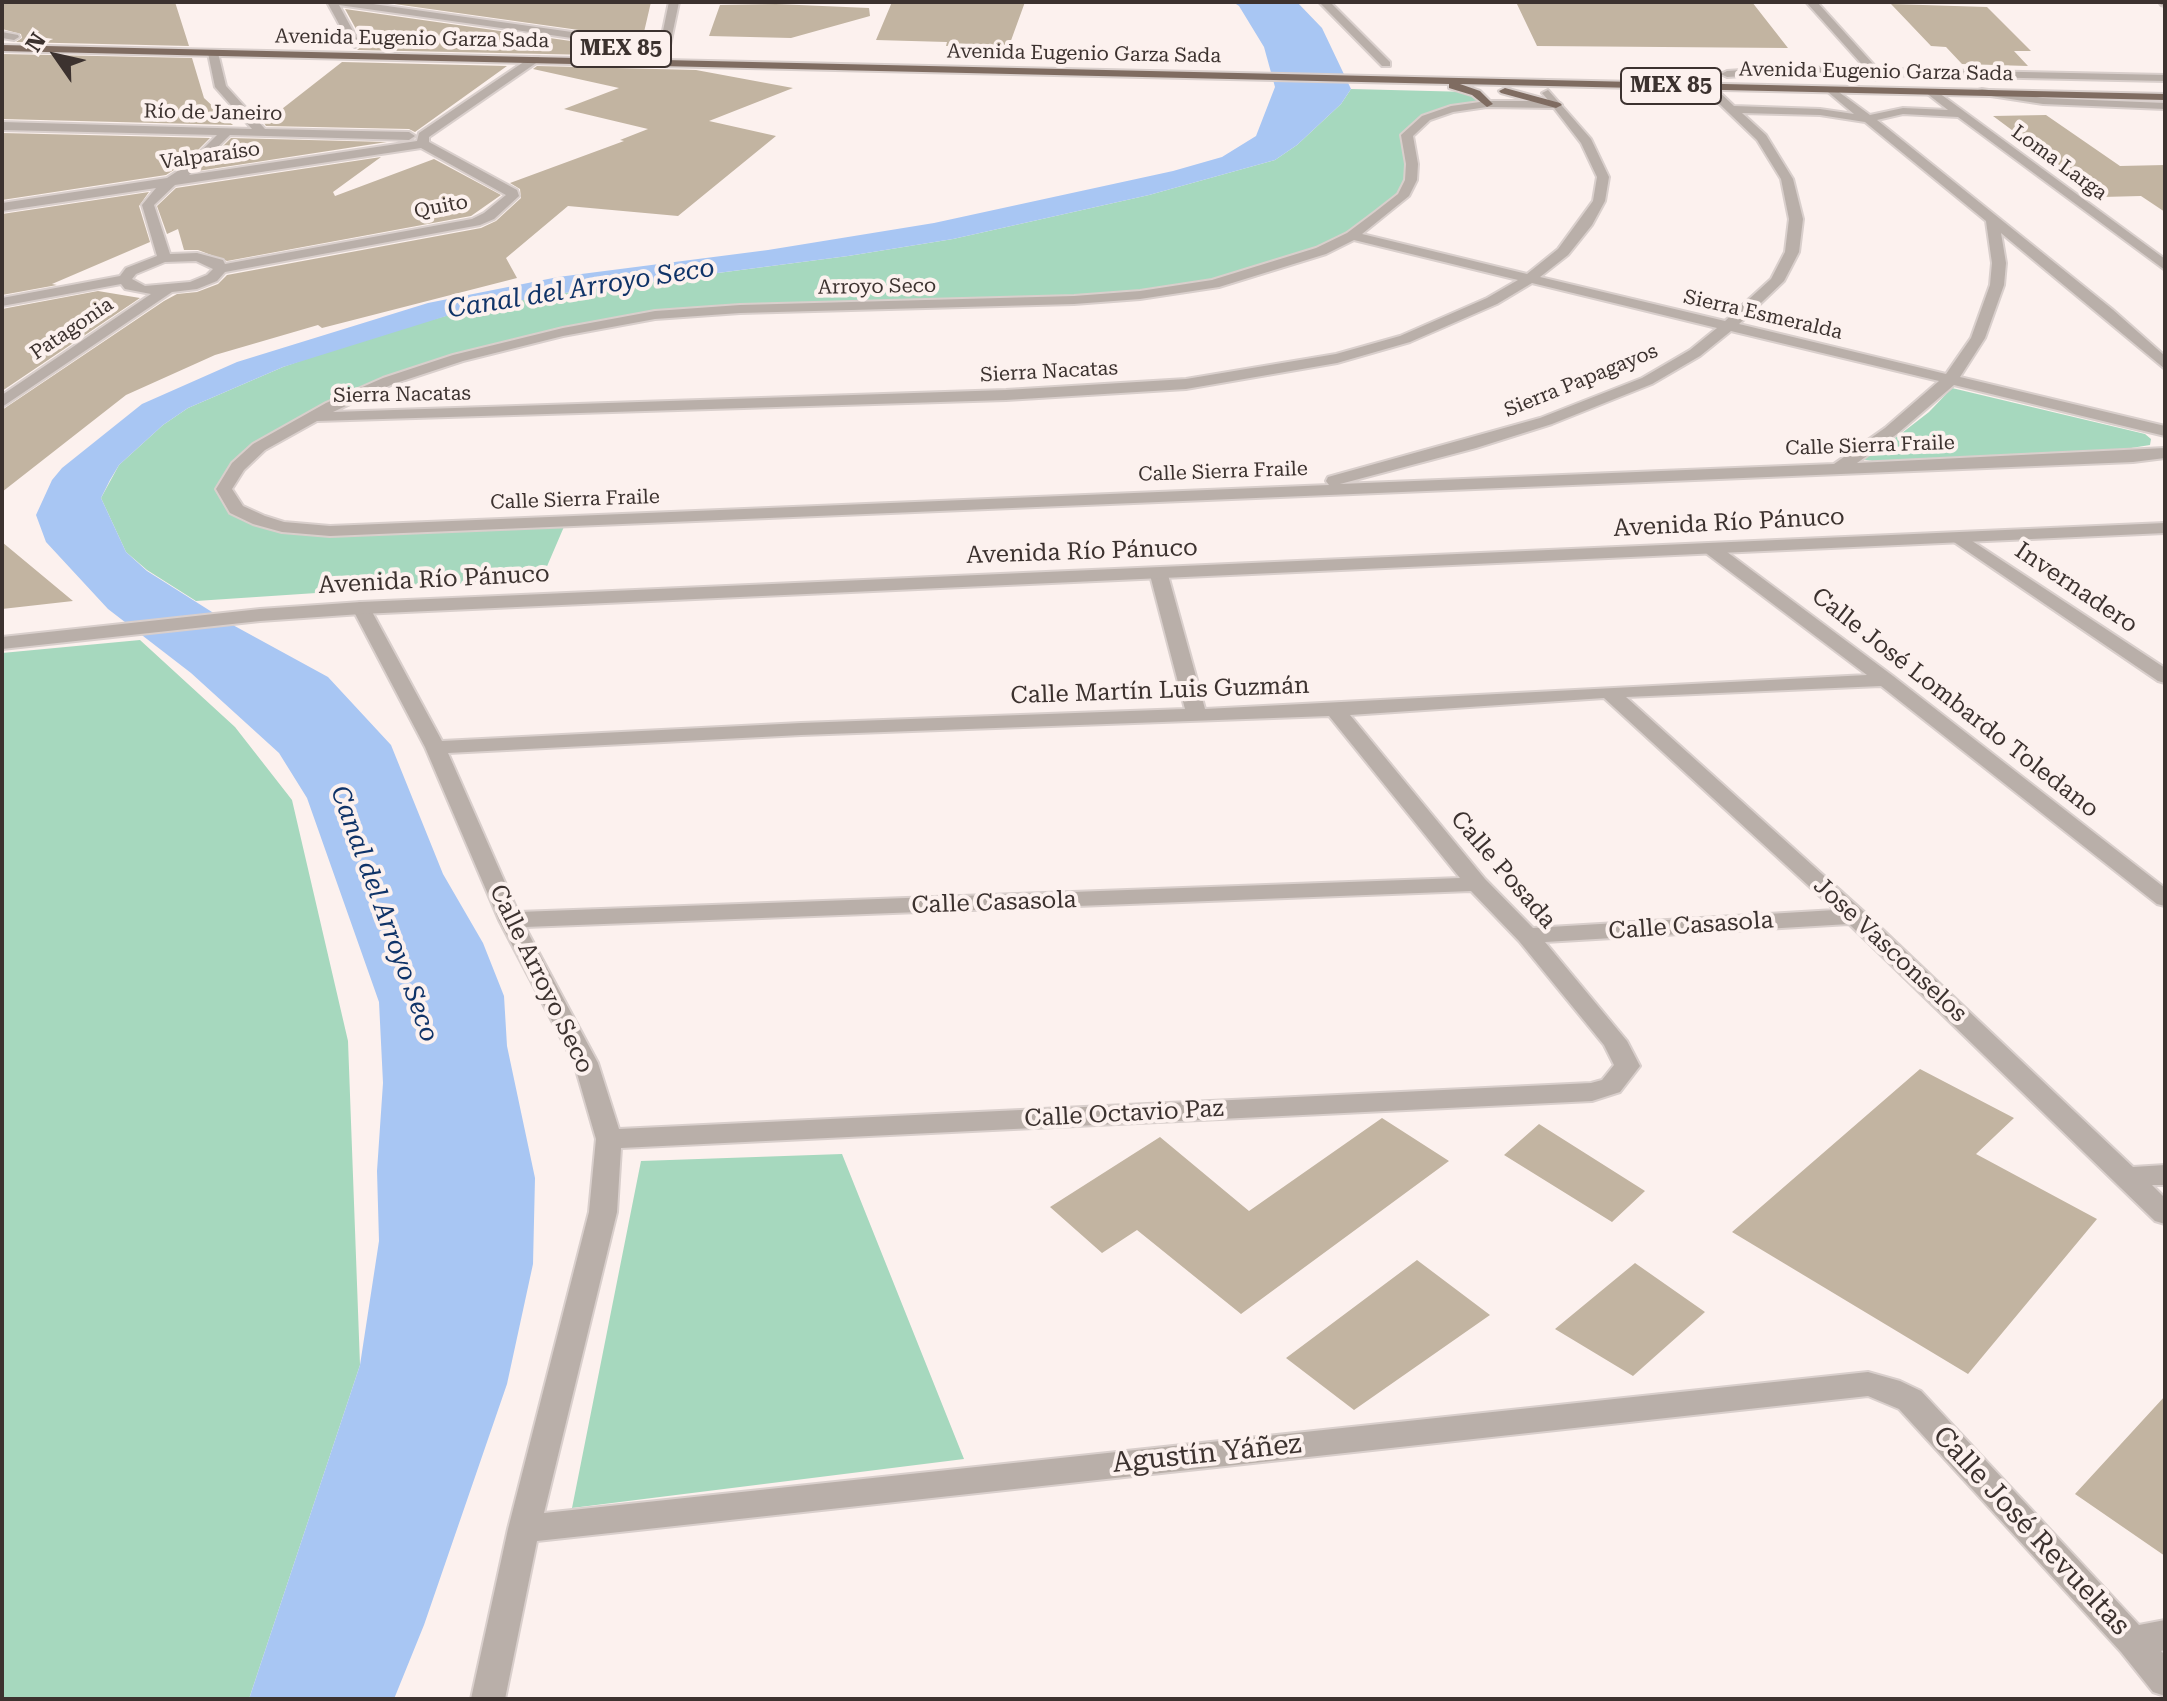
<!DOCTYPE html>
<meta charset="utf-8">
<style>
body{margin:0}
#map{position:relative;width:2167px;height:1701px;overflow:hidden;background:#fcf1ee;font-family:"Roboto Serif",serif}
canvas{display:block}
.frame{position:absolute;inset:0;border:4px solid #3c322f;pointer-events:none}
.north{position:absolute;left:16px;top:16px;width:80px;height:80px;-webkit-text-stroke:6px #fcf1ee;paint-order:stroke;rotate:304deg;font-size:22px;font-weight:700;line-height:32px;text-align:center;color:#3c322f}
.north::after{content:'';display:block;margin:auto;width:28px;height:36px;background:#3c322f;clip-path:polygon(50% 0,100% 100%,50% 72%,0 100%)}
</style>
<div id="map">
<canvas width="2167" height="1701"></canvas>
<div class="frame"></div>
<div class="north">N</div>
</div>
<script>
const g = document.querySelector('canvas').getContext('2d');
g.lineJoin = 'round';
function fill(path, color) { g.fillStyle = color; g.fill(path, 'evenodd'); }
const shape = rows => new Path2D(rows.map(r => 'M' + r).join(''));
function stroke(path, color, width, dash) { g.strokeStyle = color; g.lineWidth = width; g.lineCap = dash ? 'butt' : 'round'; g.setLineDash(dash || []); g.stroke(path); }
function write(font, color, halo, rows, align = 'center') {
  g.font = font + ' "Roboto Serif",serif'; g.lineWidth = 8; g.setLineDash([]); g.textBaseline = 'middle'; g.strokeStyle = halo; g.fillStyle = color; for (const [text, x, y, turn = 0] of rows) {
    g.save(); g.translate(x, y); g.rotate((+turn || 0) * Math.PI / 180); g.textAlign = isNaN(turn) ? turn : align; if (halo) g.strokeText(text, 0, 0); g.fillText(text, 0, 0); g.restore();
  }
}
fill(shape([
 [1351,89,1470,92,1487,104,1451,109,1413,126,1403,196,1352,236,1214,284,1140,295,740,309,596,325,388,381,282,432,229,480,236,509,307,530,566,522,542,578,196,601,147,570,126,552,101,498,119,465,163,425,188,408,283,367,357,341,456,313,549,295,848,256,953,239,1149,195,1275,160,1297,145,1341,104],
 [1952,388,2145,434,2151,439,2150,445,2125,449,1873,461,1860,459,1898,436,1929,412],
 [140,640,235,727,292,800,348,1041,360,1365,249,1699,2,1699,2,653],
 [842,1154,964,1459,572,1508,641,1161]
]), '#a6d8be');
fill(shape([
 [1233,2,1297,2,1322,28,1351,89,1341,104,1297,145,1275,160,1149,195,953,239,848,256,549,295,456,313,283,367,188,408,163,425,119,465,110,480,101,498,126,552,147,571,231,624,328,677,391,745,443,874,483,943,504,996,507,1046,535,1178,533,1264,507,1384,424,1625,394,1699,249,1699,360,1365,379,1241,377,1171,383,1083,379,1002,307,798,279,753,191,673,108,609,46,542,36,515,52,480,62,468,142,404,237,362,428,303,558,277,768,250,934,223,1173,171,1222,157,1256,136,1275,87,1264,47,1239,6]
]), '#a8c6f3');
fill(shape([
 [2,2,175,2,189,46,16,42,22,38,21,34,2,29],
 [380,2,651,2,641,45,593,32],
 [892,2,1025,2,1009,46,946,46,947,42,876,40],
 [1516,2,1752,2,1788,48,1537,46],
 [776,4,869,8,870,16,791,38,709,36,720,5],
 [1891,4,1987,7,2031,51,2014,51,2028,66,1962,64,1946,47,1931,46],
 [345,9,592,44,640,56,357,50,382,30,356,29],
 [2,54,192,58,204,98,233,125,2,119],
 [342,62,507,66,415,132,409,129,266,126,264,123],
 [537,66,696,70,793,88,709,121,776,136,678,216,568,206,506,258,517,278,322,328,318,325,215,355,126,395,2,492,2,410,164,301,177,294,197,292,218,284,227,275,481,228,496,221,521,198,520,189,510,183,624,141,620,140,648,129,564,109,619,88,533,69],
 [2046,115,2120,166,2165,165,2165,212,2141,196,2102,197,1993,116],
 [2,133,210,138,185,163,166,175,2,200],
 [231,138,387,142,198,171],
 [381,157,333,192,335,196,434,159,501,195,471,216,227,261,198,250,184,250,178,229,167,234,157,206,176,188],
 [149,192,139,206,150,242,52,284,57,285,2,295,2,214],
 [98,291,140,298,2,391,2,309],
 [2,542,73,601,2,609],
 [1920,1069,2014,1118,1976,1154,2097,1219,1968,1374,1732,1232],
 [1382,1118,1449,1161,1241,1314,1137,1230,1102,1253,1050,1207,1160,1137,1249,1211],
 [1539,1124,1645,1191,1612,1222,1504,1155],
 [1417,1260,1490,1315,1354,1410,1286,1358],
 [1635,1263,1705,1312,1633,1376,1555,1329],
 [2165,1396,2165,1556,2075,1494]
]), '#c2b4a1');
const minor = shape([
 [327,2,359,2,593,35,644,49,639,52,593,41,339,5,360,44,355,47,350,44,327,2],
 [669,2,679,2,669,50,664,53,659,50,669,2],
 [1319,2,1330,2,1390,62,1390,66,1382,66,1319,2],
 [1806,2,1817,2,1884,76,1884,80,1876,80,1806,2],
 [2159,2,2165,2,2165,6,2161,5,2159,2],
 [213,50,218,53,226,86,265,129,409,132,415,136,409,140,230,135,189,175,417,141,419,133,531,57,539,57,539,61,429,137,429,142,517,190,519,196,494,219,480,225,225,272,217,281,197,289,172,292,2,407,2,395,151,294,125,289,121,284,2,306,2,298,120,276,126,268,157,256,142,205,156,188,2,211,2,203,167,178,187,165,217,135,2,130,2,122,252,129,215,87,208,53,213,50],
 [421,148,506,195,484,213,472,219,225,264,223,260,197,253,170,254,154,205,175,185,421,148],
 [196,261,213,269,207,275,190,282,145,286,132,279,136,274,165,262,196,261],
 [1704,85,1712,85,1734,106,1820,109,1854,114,1828,92,1828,88,1832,87,1870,115,1903,108,1948,110,1925,92,1935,90,2165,259,2165,270,1958,117,1903,114,1877,120,2112,309,2165,356,2165,369,2001,233,2006,263,2004,285,1985,338,1960,377,2165,426,2165,436,1954,385,1897,434,1857,463,2165,448,2165,458,2133,462,330,536,282,532,253,524,230,513,216,489,232,463,253,444,326,403,383,378,453,355,563,328,655,311,740,305,1074,296,1140,291,1212,280,1316,248,1347,233,1375,212,1398,194,1405,180,1406,164,1401,135,1422,116,1451,106,1487,101,1549,101,1542,93,1548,90,1591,139,1609,177,1605,201,1592,225,1568,255,1540,277,1725,321,1771,279,1785,252,1789,219,1781,179,1757,140,1704,89,1704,85],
 [1487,107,1554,108,1581,143,1597,177,1593,201,1558,249,1527,274,1362,234,1409,196,1417,180,1418,164,1413,136,1430,120,1453,112,1487,107],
 [1742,113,1820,115,1865,122,1986,221,1992,263,1990,285,1971,338,1946,374,1739,324,1784,281,1799,252,1803,219,1793,179,1766,135,1742,113],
 [1354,240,1518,280,1487,298,1400,336,1336,354,1186,379,1006,390,333,412,393,384,463,361,563,336,655,319,740,313,1074,304,1140,299,1219,287,1326,254,1354,240],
 [1532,283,1717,328,1690,350,1642,378,1540,418,1328,477,1326,481,1329,485,330,526,284,522,265,516,243,506,232,489,244,470,265,450,317,421,1006,400,1186,389,1337,363,1410,342,1497,304,1532,283],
 [1731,331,1939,381,1885,428,1834,464,1340,484,1476,448,1552,424,1652,384,1700,356,1731,331],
 [1960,533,2165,668,2165,683,2158,681,1954,542,1951,538,1954,534,1960,533],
 [1713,545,1719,546,1893,676,2165,888,2165,906,2157,904,1881,686,1626,697,1863,911,2133,1167,2165,1165,2165,1185,2152,1185,2165,1198,2165,1224,2155,1221,1849,924,1545,942,1627,1041,1640,1066,1620,1092,1592,1101,621,1148,617,1212,544,1513,1868,1372,1900,1381,1921,1391,2139,1625,2165,1620,2165,1650,2161,1651,2165,1655,2165,1696,2153,1692,2121,1652,1899,1409,1868,1396,537,1541,505,1699,471,1699,508,1529,589,1212,596,1139,574,1063,499,920,425,747,352,608,354,604,361,602,370,608,442,741,801,723,1185,709,1150,575,1159,570,1168,575,1205,709,1867,675,1707,554,1704,550,1707,546,1713,545],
 [1604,698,1835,910,1533,928,1485,879,1350,715,1604,698],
 [1329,716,1460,878,518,912,448,753,801,735,1329,716],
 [1471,891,1519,941,1604,1045,1614,1065,1602,1080,1591,1083,619,1129,598,1063,525,927,1471,891]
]);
const tertiary = shape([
 [2,32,18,35,19,37,14,40,2,38,2,32],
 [1788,67,2165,75,2165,81,1788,73,1727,77,1721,74,1727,71,1788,67],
 [1982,89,2043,98,2165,103,2165,109,2043,104,1978,94,1978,90,1982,89],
 [2165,523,2165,533,361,614,260,621,2,649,2,637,260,609,361,602,2165,523]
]);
const trunk = shape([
 [2,45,2165,94,2165,100,1460,84,1480,91,1493,104,1487,107,1472,95,1449,88,1449,84,2,51,2,45],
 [1505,88,1560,103,1562,105,1556,108,1501,93,1499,91,1505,88]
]);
stroke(minor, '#d9cfcc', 4);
stroke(tertiary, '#d9cfcc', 4);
stroke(trunk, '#d9cfcc', 4);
fill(minor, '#b9afa9');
fill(tertiary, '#b9afa9');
fill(trunk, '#7f6c61');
write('20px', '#3c322f', '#fcf1ee', [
 ["Avenida Eugenio Garza Sada",412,39,1],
 ["Avenida Eugenio Garza Sada",1084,54,1],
 ["Avenida Eugenio Garza Sada",1876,72,1],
 ["Río de Janeiro",213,113,1],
 ["Valparaíso",210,156,-8],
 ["Loma Larga",2059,163,36],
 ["Quito",441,207,-11],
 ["Arroyo Seco",877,287,-1],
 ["Sierra Esmeralda",1763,315,13],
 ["Patagonia",72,329,-34],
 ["Sierra Nacatas",1049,372,-3],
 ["Sierra Papagayos",1581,381,-22],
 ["Sierra Nacatas",402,395,-1],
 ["Calle Sierra Fraile",1870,446,-2],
 ["Calle Sierra Fraile",1223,472,-2],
 ["Calle Sierra Fraile",575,500,-2]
]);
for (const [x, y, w] of [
 [621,49,100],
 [1671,86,100]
]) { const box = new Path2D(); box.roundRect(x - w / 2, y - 18, w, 36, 6); g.fillStyle = '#fcf1ee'; g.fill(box); stroke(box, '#3c322f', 2); }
write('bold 22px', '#3c322f', null, [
 ["MEX 85",621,49],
 ["MEX 85",1671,86]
]);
write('24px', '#3c322f', '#fcf1ee', [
 ["Avenida Río Pánuco",1729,523,-3],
 ["Avenida Río Pánuco",1082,552,-2],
 ["Avenida Río Pánuco",434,580,-3],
 ["Invernadero",2076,588,34],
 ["Calle Martín Luis Guzmán",1160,691,-2],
 ["Calle José Lombardo Toledano",1955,703,38],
 ["Calle Posada",1503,870,49],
 ["Calle Casasola",994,903,-2],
 ["Calle Casasola",1691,926,-4],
 ["Jose Vasconselos",1890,950,43],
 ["Calle Arroyo Seco",541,979,64],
 ["Calle Octavio Paz",1124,1114,-3]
]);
write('italic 26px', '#0f3368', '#fcf1ee', [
 ["Canal del Arroyo Seco",581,289,-9],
 ["Canal del Arroyo Seco",384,914,70]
]);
write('28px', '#3c322f', '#fcf1ee', [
 ["Agustín Yáñez",1207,1454,-6],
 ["Calle José Revueltas",2031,1531,47]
]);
</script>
